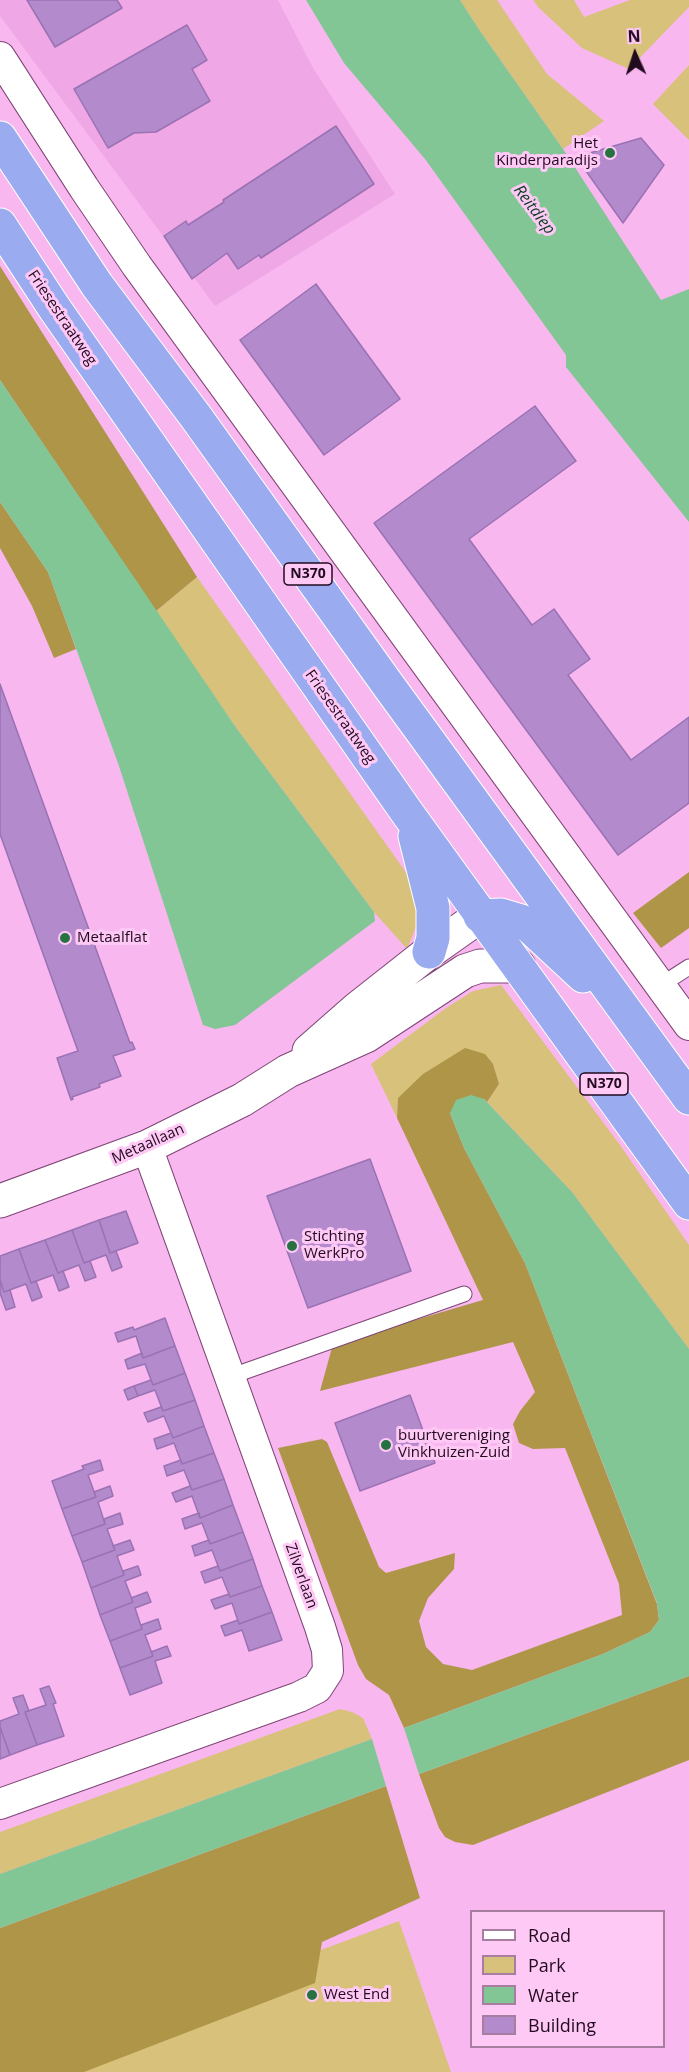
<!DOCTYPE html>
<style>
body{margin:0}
#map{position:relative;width:689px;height:2072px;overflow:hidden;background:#f9b7ef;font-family:"Open Sans",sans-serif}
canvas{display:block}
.legend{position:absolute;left:470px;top:1910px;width:195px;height:138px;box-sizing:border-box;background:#ffc9f6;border:2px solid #a77da0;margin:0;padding:8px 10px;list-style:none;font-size:18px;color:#220a1f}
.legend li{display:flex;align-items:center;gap:12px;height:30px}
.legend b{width:30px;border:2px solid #a77da0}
.north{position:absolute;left:605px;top:24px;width:60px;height:60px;-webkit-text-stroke:4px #ffc9f6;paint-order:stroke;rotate:357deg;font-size:16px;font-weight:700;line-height:24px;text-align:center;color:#220a1f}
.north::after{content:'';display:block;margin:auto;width:21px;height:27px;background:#220a1f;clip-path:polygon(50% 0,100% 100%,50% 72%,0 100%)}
</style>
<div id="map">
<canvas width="689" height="2072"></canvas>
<ul class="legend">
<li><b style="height:8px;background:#fff"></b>Road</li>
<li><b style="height:16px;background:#d8c17a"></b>Park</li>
<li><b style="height:16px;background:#81c694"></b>Water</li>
<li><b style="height:16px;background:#b38bcd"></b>Building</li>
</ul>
<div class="north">N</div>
</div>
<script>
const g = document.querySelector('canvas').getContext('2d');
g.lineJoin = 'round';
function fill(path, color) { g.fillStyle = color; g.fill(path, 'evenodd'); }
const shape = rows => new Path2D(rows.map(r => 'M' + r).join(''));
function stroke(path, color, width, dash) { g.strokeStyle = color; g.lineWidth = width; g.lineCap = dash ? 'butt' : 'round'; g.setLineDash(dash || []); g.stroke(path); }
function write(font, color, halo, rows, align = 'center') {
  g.font = font + ' "Open Sans",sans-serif'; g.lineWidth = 6; g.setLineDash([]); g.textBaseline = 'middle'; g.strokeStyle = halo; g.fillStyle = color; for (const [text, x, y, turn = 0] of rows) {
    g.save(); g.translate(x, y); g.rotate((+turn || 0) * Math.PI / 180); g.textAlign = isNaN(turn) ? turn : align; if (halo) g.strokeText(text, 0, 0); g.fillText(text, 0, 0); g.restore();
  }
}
fill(shape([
 [0,0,278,0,313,68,395,194,215,306,0,16]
]), '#efa8e5');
fill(shape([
 [460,0,497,0,547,74,604,121,563,149,480,31],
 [533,0,574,0,584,17,630,0,689,0,689,7,629,69,582,48,539,8],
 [689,65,689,140,653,104],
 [197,577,412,881,418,915,416,927,407,949,374,912,237,729,156,611],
 [501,985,620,1145,689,1245,689,1349,572,1192,487,1102,499,1084,493,1064,398,1098,397,1118,371,1064,446,1008,473,991],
 [340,1709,352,1712,363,1718,372,1739,0,1874,0,1832],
 [399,1921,451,2072,0,2072,0,2069]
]), '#d8c17a');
fill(shape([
 [0,266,197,577,156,611,0,380],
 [0,502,48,572,76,649,54,658,32,606,0,548],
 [689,872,689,928,661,948,633,913],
 [465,1048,485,1054,493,1064,499,1084,487,1102,484,1099,450,1113,464,1148,525,1263,657,1604,659,1620,650,1632,603,1654,404,1728,389,1695,366,1679,358,1665,278,1448,322,1439,327,1442,379,1567,386,1573,455,1553,454,1569,428,1598,419,1621,426,1647,443,1664,472,1670,622,1615,619,1584,565,1448,533,1449,519,1443,513,1424,520,1411,535,1392,513,1342,320,1391,333,1344,483,1300,397,1118,398,1098,423,1074],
 [689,1676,689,1760,473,1845,455,1842,445,1837,439,1828,419,1774],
 [386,1786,420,1898,322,1942,315,1983,84,2072,0,2072,0,1928]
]), '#ae9548');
fill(shape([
 [306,0,460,0,480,31,563,149,661,300,689,289,689,522,566,367,566,355,425,159,344,63],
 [0,380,237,729,374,912,375,921,235,1025,215,1029,203,1025,118,763,48,572,0,502],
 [471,1095,484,1099,572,1192,689,1349,689,1676,419,1774,404,1728,603,1654,650,1632,659,1620,657,1603,525,1263,464,1148,450,1113,456,1100],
 [372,1739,386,1786,0,1928,0,1874]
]), '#81c694');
const building = shape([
 [27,0,117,0,122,8,55,47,27,0],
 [187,25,207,60,192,69,210,101,156,132,134,133,108,148,74,89,187,25],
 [336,126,374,184,261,258,259,255,238,269,227,253,192,279,164,236,186,221,188,225,224,202,223,200,336,126],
 [641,138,664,165,623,223,576,157,641,138],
 [316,284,400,399,324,455,240,340,316,284],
 [535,406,576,461,469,539,532,625,554,609,590,659,568,675,631,760,689,717,689,803,618,855,374,523,535,406],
 [0,684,130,1043,132,1042,135,1049,113,1056,121,1076,99,1084,100,1087,72,1097,73,1099,71,1100,57,1058,78,1051,0,834,0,684],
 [370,1159,411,1271,308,1308,267,1196,370,1159],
 [126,1211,138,1243,110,1253,99,1220,126,1211],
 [99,1220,110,1253,116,1251,122,1267,112,1271,106,1255,84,1263,72,1230,99,1220],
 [72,1230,84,1263,90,1261,96,1277,85,1281,79,1265,58,1273,45,1240,72,1230],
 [45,1240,58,1273,63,1271,69,1287,59,1291,53,1275,31,1283,19,1249,45,1240],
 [19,1249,31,1283,36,1281,42,1297,32,1301,26,1284,4,1292,0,1280,0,1256,19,1249],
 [0,1280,4,1292,10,1290,15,1307,6,1310,0,1293,0,1280],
 [165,1318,175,1346,143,1358,136,1336,118,1342,115,1333,133,1327,134,1330,165,1318],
 [175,1346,185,1373,153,1385,145,1364,128,1369,125,1360,142,1353,143,1358,175,1346],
 [185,1373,195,1400,163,1411,155,1390,138,1396,134,1386,151,1380,153,1385,185,1373],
 [134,1386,138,1396,128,1400,124,1390,134,1386],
 [410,1395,435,1463,360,1491,335,1423,410,1395],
 [195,1400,204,1426,173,1438,164,1416,148,1422,144,1413,161,1407,163,1411,195,1400],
 [204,1426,214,1453,182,1464,174,1443,157,1449,154,1439,171,1433,173,1438,204,1426],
 [214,1453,224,1479,192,1490,184,1470,167,1476,164,1466,181,1460,182,1464,214,1453],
 [100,1460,103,1470,88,1475,96,1497,62,1509,52,1481,84,1469,82,1466,100,1460],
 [224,1479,233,1505,200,1518,192,1496,176,1502,172,1493,190,1486,192,1490,224,1479],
 [110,1486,113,1496,98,1502,105,1524,72,1536,62,1509,96,1497,94,1492,110,1486],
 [233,1505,243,1532,210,1544,202,1523,185,1529,182,1519,199,1513,200,1518,233,1505],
 [120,1513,123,1524,107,1529,115,1550,82,1562,72,1536,105,1524,104,1519,120,1513],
 [243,1532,253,1559,220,1571,212,1550,195,1556,192,1546,209,1540,210,1544,243,1532],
 [130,1540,134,1550,117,1556,124,1575,91,1588,82,1562,115,1550,113,1546,130,1540],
 [253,1559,262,1586,230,1597,222,1577,205,1583,201,1572,218,1566,220,1571,253,1559],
 [138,1566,141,1575,125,1581,133,1602,100,1615,91,1588,124,1575,123,1571,138,1566],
 [262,1586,272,1612,239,1624,232,1603,215,1609,211,1600,229,1594,230,1597,262,1586],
 [147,1592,151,1602,135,1608,142,1629,110,1641,100,1615,133,1602,131,1598,147,1592],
 [272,1612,282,1640,249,1651,242,1630,225,1636,221,1626,238,1620,239,1624,272,1612],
 [158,1619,161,1629,145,1635,153,1656,120,1668,110,1641,142,1629,141,1625,158,1619],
 [167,1646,171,1656,155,1661,162,1683,130,1695,120,1668,153,1656,151,1652,167,1646],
 [49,1686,56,1703,53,1704,64,1736,37,1745,25,1712,46,1705,40,1689,49,1686],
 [23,1695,29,1711,25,1712,37,1745,10,1755,0,1727,0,1721,19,1714,13,1698,23,1695],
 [0,1727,10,1755,0,1759,0,1727]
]);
fill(building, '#b38bcd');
stroke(building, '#9a72b3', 1.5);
const service = shape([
 [661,985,689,967],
 [229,1377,464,1294]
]);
const minor = shape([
 [0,57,84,188,137,266,689,1025],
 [0,1804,299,1697,317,1688,328,1671,327,1650,320,1627,147,1147]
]);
const tertiary = shape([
 [309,1051,358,1008,429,952,480,916],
 [0,1201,147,1147,242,1100,288,1071,366,1036,465,971,480,966,519,966]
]);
const trunk = shape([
 [0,138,97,285,196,417,388,685,689,1098],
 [0,225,55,309,408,814,689,1203],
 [415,836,433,908,433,938,429,952],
 [480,916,501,915,521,921,529,926,583,976]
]);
stroke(service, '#7e4576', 17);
stroke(minor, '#7e4576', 32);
stroke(tertiary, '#7e4576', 35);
stroke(trunk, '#fff', 35);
stroke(service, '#fff', 15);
stroke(minor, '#fff', 30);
stroke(tertiary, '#fff', 33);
stroke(trunk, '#9aabf0', 33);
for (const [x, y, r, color] of [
 [610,153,6,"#267241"],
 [65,938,6,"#267241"],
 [292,1246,6,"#267241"],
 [386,1445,6,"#267241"],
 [312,1995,6,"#267241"]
]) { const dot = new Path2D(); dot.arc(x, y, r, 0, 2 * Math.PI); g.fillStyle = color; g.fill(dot); stroke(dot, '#ffc9f6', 2); }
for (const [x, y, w] of [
 [308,574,48],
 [604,1084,48]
]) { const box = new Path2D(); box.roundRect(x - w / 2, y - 11, w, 22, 4.5); g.fillStyle = '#ffc9f6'; g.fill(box); stroke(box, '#220a1f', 1.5); }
write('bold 14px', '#220a1f', null, [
 ["N370",308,574],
 ["N370",604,1084]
]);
write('15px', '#220a1f', '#ffc9f6', [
 ["Het",598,144,"right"],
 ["Kinderparadijs",598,161,"right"],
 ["Metaalflat",77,938],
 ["Stichting",304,1237],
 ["WerkPro",304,1254],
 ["buurtvereniging",398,1436],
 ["Vinkhuizen-Zuid",398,1453],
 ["West End",324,1995]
], 'left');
write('15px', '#220a1f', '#ffc9f6', [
 ["Friesestraatweg",62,318,56],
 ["Friesestraatweg",340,717,55],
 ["Metaallaan",148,1144,-24],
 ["Zilverlaan",301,1576,70]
]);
write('italic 16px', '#073e1e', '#ffc9f6', [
 ["Reitdiep",534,210,53]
]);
</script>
